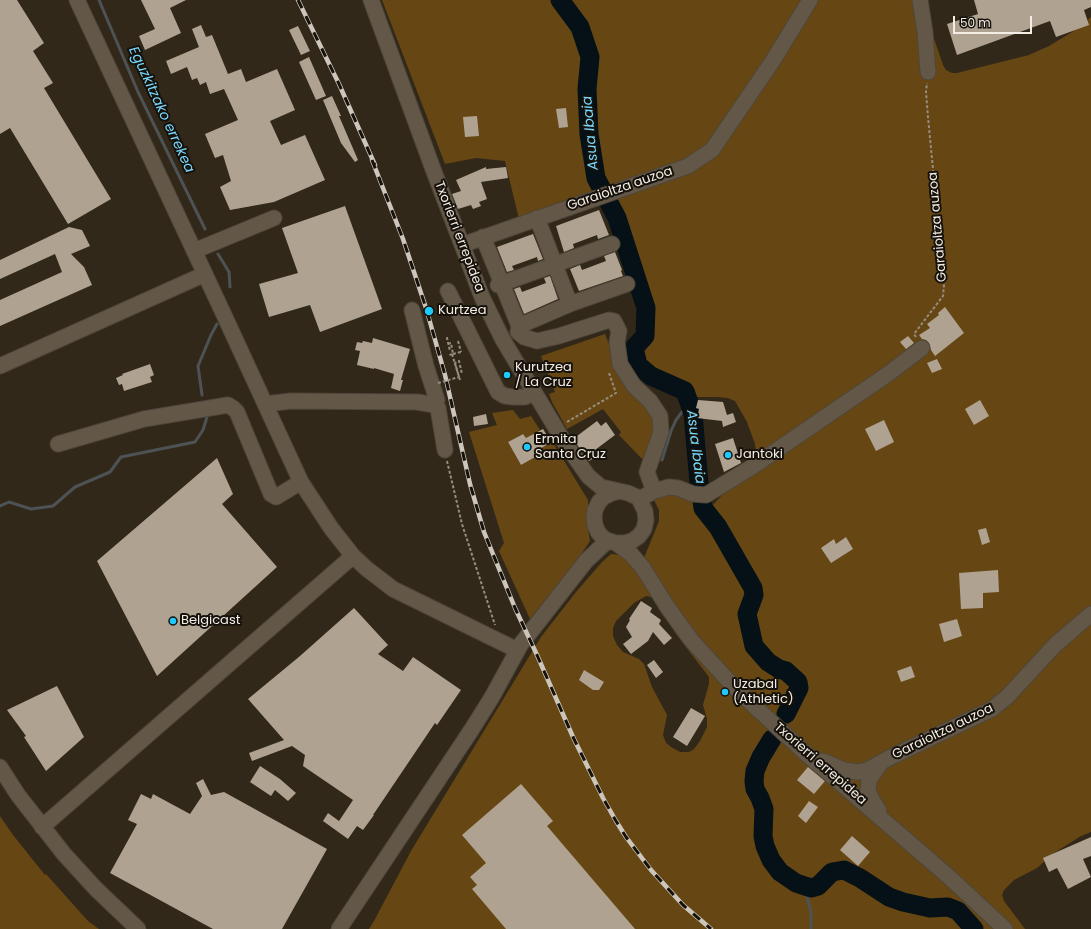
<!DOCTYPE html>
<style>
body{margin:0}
#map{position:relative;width:1091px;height:929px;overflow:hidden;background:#32281a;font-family:Poppins,sans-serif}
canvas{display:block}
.scale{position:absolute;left:953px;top:16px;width:79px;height:18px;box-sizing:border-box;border:2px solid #f4ede4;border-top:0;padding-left:5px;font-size:12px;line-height:14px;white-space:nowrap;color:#f4ede4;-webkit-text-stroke:3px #16120b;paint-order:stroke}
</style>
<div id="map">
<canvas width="1091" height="929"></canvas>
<div class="scale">50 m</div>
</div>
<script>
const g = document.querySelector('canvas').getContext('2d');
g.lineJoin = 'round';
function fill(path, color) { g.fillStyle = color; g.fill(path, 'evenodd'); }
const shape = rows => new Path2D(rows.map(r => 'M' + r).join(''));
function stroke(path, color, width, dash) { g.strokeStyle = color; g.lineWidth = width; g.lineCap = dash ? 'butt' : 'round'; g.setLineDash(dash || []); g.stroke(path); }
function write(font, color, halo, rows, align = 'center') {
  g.font = font + ' Poppins,sans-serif'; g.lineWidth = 4; g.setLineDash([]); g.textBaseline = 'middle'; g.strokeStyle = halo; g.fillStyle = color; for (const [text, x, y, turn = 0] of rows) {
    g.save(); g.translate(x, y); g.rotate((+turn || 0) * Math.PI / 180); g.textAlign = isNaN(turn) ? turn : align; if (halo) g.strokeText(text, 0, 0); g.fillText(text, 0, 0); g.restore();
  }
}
fill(shape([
 [382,0,921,0,943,65,946,70,952,73,957,73,1029,55,1049,46,1077,29,1091,17,1091,832,1081,836,1054,853,1037,868,1014,880,1004,890,1002,895,1004,901,1025,929,369,929,374,921,411,851,541,637,576,592,602,562,611,554,644,558,659,521,659,510,654,500,664,495,679,494,699,504,704,515,722,495,742,479,754,457,756,451,755,444,747,422,735,401,728,398,716,397,689,397,670,391,661,386,643,369,636,354,634,337,637,327,644,311,642,288,612,215,601,194,519,219,505,161,476,158,445,164],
 [646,596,652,597,676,634,709,677,709,684,703,705,707,719,707,727,700,741,694,749,689,752,680,752,671,747,666,743,663,735,667,715,652,687,644,664,639,659,623,652,617,645,613,636,613,628,616,621,634,603],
 [605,334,619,370,653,410,657,426,645,462,619,435,621,432,603,409,567,429,552,402,549,394,555,392,541,356],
 [513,410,520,419,531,416,540,430,526,439,522,434,508,442,521,465,537,456,535,452,552,441,588,500,588,528,590,541,578,559,530,619,499,551,504,543,469,432,497,425,492,413],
 [0,816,13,835,45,875,46,874,88,921,99,929,0,929]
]), '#664713');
stroke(shape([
 [99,0,138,92,205,229],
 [218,254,229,272,230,287],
 [202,395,198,366,211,335,217,324],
 [662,460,671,431,676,420,685,408,690,405],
 [0,506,9,502,31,509,53,506,75,487,110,472,121,457,195,442,203,430,207,417],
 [804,886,811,912,811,929]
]), '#4d5354', 3);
stroke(shape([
 [560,0,580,27,590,57,587,89,589,134,596,178,617,218,646,308,645,336,634,348,638,365,651,376,685,391,693,414,699,483,703,508,718,527,753,588,754,595,747,614,754,646,768,662,779,669,786,671,798,682,799,688,786,714],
 [772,739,761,757,755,771,754,781,755,789,760,798,764,809,763,836,765,846,771,860,780,872,796,883,811,888,818,886,832,872,844,870,860,878,889,897,903,902,930,908,948,907,958,911,974,929]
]), '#051116', 19);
fill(shape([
 [0,0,17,0,44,43,33,51,53,83,44,88,111,199,68,224,10,128,0,134],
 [141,0,186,0,170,8,181,33,145,50,139,36,155,29],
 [974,0,1091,0,1091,7,1084,10,1089,25,1056,37,1050,21,957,55,947,24,978,14],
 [201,25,206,37,212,35,228,74,241,69,246,82,277,69,295,110,270,121,281,145,305,135,325,180,274,202,230,210,220,187,231,181,223,155,215,158,205,134,238,120,224,89,210,94,206,82,200,85,197,78,192,80,187,67,171,74,166,61,199,47,192,29],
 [298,26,310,51,301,55,289,30],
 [309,57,326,96,316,100,299,62],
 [332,96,341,116,339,116,358,160,355,162,341,143,323,100],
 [566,108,568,127,559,128,556,109],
 [477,116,479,136,465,137,463,117],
 [486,167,486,169,506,167,508,178,481,182,487,199,479,202,481,206,473,209,471,205,458,209,452,194,461,191,456,180],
 [345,206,382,309,320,332,310,305,269,317,259,284,298,273,282,228],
 [599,210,609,235,598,239,597,235,573,244,574,248,564,252,556,226],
 [69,227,82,230,90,246,71,254,84,267,92,285,0,326,0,300,62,272,55,254,0,279,0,260],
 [533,234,543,259,538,261,537,257,512,266,514,270,507,272,497,247],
 [615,252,622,270,621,271,623,276,579,291,570,269,580,265,582,270,606,261,604,256],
 [550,276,558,299,524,314,514,289,520,287,522,292,546,283,544,278],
 [945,307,964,333,935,356,931,350,929,343,926,340,922,339,919,335,930,328,927,324,939,315,938,313],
 [908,336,914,343,906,349,900,342],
 [373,338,410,349,401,380,403,380,400,391,391,388,394,374,374,368,374,369,357,365,360,351,355,350,357,342,362,343,363,341,372,343],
 [937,359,942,369,932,373,927,363],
 [150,364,154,375,150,377,152,382,124,391,122,384,119,385,116,378,123,375,122,374],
 [698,400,723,402,727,415,733,413,736,422,723,427,722,421,697,418,699,409,696,408],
 [980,400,989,416,974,425,965,409],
 [486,414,488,424,474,426,473,417],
 [884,420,894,442,876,451,865,429],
 [597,421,601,426,606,422,615,435,595,450,599,455,589,461,573,439],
 [543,429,551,442,535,452,537,456,521,465,508,442,523,434,526,438],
 [733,438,741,463,724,472,715,444],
 [217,458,233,494,222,504,277,567,157,676,97,561],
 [986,528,990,542,982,545,978,530],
 [846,537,853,549,831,563,821,548,834,539,836,544],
 [998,570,999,592,983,593,983,608,961,609,959,573],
 [641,601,652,608,650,612,661,620,659,624,672,638,664,645,653,632,648,641,631,654,623,644,632,637,626,627,630,620,629,619],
 [354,608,388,645,378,654,403,671,413,657,461,690,437,725,435,723,373,815,374,815,363,830,357,826,348,839,323,821,328,813,339,821,353,800,303,766,305,755,292,746,252,761,249,753,284,740,248,699,300,656],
 [957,619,962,636,944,642,939,624],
 [654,660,663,672,656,678,647,665],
 [911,666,915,677,901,682,897,671],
 [584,670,604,682,599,690,593,690,579,680],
 [57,686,84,737,46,771,24,737,26,736,7,710],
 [691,708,705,716,687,746,673,737],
 [260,766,280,779,296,793,288,801,275,790,271,796,250,782],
 [808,767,825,781,814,794,797,780],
 [203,779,211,795,224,792,327,849,282,929,213,929,110,873,137,824,128,820,141,794,151,799,153,794,190,814,202,796,196,783],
 [521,784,553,821,547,826,635,929,506,929,472,889,477,885,470,877,486,863,462,835],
 [809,801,818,807,806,823,798,816],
 [852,836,870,852,858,866,840,850],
 [1091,837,1091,856,1083,859,1091,877,1068,889,1057,868,1049,872,1043,858]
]), '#afa291');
const minor = shape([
 [77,0,225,317,301,482,331,528,353,556,367,569,393,589,517,650],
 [371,0,433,169,482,297,503,340,563,440,588,476,601,487,628,493,639,498,641,503,645,511,646,520,644,529,639,536,632,541,625,543,616,543,609,541,603,538,598,532,595,525,594,517,595,510,599,502,604,497,612,493,619,491],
 [920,0,925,32,928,72],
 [483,237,519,326,518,332,524,337,537,341,559,336,609,320,614,321,619,331,617,342,620,364,634,386,650,401,660,416,661,432,647,472,654,491],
 [462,245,688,166,712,150,772,62,810,0],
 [194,251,274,218],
 [498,285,612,244],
 [448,291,498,392,505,396,513,397,525,397,534,393],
 [570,304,627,284],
 [412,310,426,366,437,400,435,405,438,408,445,450],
 [519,326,570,304,537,218],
 [0,366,205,274],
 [265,404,291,401,417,402,435,405],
 [58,444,144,419,228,405,233,408,237,412,271,494,276,497,301,482],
 [645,496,654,491,669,487,678,488,693,494,706,495,752,467,888,374,922,348],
 [616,543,631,554,643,568,668,608,692,641,737,690,803,751,948,876,1005,929],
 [823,761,844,770,858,772,867,770,889,758,992,709,1007,697,1055,645,1091,614],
 [0,767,18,795,64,854,96,889,138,929],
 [879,811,871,798,868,790,869,780,880,764],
 [42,827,353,556],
 [339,929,472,729,492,697,521,644,586,561,603,545,609,541]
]);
stroke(minor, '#4e463a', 17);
stroke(shape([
 [916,337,914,334,943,296,944,285,928,117,926,92,927,83],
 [448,338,447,338,450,351],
 [458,341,461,352],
 [448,344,451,343,453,354,449,355],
 [452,354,460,380],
 [453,354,461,352],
 [567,422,616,393,609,373],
 [447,461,462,524,495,625]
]), '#958d81', 2, [3, 2]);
stroke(minor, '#635748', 15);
const rail = shape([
 [298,0,339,84,375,165],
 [372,160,403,239,426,308,445,375,470,484,484,532,515,608,537,655,573,737,603,798,616,821,626,837,651,870,683,905,711,929]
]);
stroke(rail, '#cdc6bc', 4.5);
stroke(rail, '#16120b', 3, [9]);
stroke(shape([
 [438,383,459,377,455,363,459,361,462,374]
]), '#958d81', 2, [3, 2]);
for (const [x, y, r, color] of [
 [429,311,5,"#20c9fd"],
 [507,375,4,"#20c9fd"],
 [527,447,4,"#20c9fd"],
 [728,455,4,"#20c9fd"],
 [173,621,4,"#20c9fd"],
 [725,692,4,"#20c9fd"]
]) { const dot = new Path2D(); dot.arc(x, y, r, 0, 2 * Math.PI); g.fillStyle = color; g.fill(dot); stroke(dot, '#16120b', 1.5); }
write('13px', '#f4ede4', '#16120b', [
 ["Garaioltza auzoa",620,189,-19],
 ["Garaioltza auzoa",938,227,-95],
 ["Txorierri errepidea",459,237,69],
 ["Garaioltza auzoa",943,732,-26],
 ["Txorierri errepidea",820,764,41]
]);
write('13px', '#f4ede4', '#16120b', [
 ["Kurtzea",438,311],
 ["Kurutzea",515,368],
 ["/ La Cruz",515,383],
 ["Ermita",535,440],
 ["Santa Cruz",535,455],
 ["Jantoki",736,455],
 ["Belgicast",181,621],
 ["Uzabal",733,685],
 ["(Athletic)",733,700]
], 'left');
write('italic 14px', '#77d9ff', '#16120b', [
 ["Eguzkitzako errekea",161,110,65],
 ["Asua Ibaia",591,133,-95],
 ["Asua Ibaia",695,447,83]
]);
</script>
